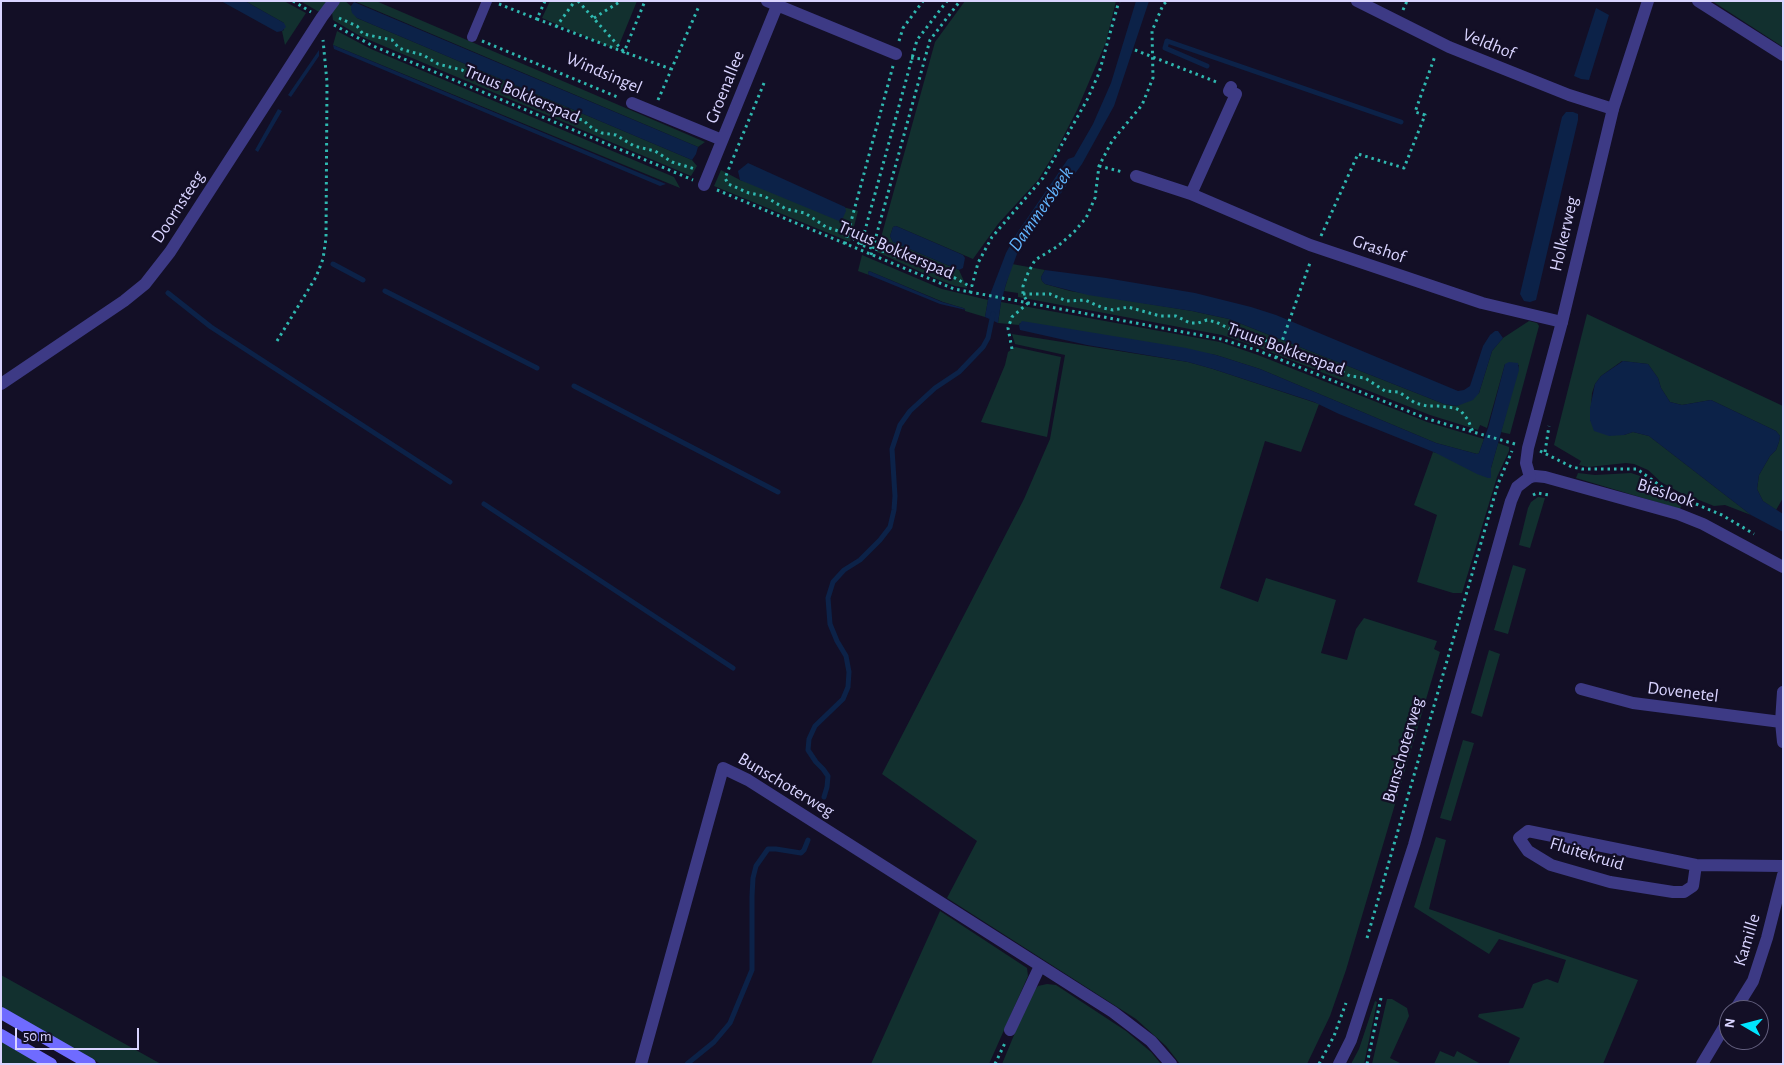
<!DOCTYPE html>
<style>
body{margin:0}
#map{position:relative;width:1784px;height:1065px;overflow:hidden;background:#130f26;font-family:"Alegreya Sans",sans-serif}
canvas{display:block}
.frame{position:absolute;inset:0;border:2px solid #d9d4ff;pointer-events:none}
.north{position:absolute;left:1719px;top:1000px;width:50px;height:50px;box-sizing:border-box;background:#130f26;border:1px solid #625e7d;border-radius:50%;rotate:278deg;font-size:14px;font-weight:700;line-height:20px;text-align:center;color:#d9d4ff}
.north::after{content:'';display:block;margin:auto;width:18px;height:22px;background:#00e5ff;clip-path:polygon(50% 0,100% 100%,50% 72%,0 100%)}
.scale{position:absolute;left:15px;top:1028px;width:124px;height:22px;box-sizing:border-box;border:2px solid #d9d4ff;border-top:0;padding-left:6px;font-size:15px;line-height:18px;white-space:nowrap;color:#d9d4ff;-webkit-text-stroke:4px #130f26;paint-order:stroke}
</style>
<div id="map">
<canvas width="1784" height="1065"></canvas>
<div class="frame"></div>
<div class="north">N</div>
<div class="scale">50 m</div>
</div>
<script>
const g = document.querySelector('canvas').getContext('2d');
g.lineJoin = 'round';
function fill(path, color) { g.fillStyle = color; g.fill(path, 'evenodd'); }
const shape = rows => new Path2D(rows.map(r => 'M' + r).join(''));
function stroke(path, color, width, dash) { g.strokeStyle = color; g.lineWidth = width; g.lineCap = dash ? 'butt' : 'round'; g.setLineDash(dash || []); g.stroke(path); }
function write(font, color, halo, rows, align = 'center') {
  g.font = font + ' "Alegreya Sans",sans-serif'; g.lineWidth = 4.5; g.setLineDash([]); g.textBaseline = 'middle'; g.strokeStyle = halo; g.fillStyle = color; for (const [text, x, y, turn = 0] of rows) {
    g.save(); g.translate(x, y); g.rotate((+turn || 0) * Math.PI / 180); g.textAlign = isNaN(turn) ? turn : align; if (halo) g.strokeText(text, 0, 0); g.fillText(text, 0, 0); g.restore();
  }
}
fill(shape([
 [245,1,284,1,306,13,285,45,282,31,284,30,284,23],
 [300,1,329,1,321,13],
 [340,1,345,1,351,6,351,9,357,18,692,160,697,166,691,176,360,36,333,20,332,12],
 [354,1,376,1,705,142,698,147],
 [550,1,637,1,617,50,542,18],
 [965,1,1116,1,1106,42,1077,110,1056,151,1038,180,998,224,973,259,896,226,893,227,890,236,893,242,959,270,967,288,955,286,934,278,877,252,935,42],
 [1712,1,1783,1,1783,47],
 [337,31,371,49,674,177,680,188,333,45],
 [721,170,740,180,858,211,850,242,714,186],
 [862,255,942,289,988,300,985,317,965,311,965,309,963,308,943,302,869,271,868,273,869,275,858,271],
 [1012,264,1045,270,1041,277,1042,281,1045,284,1070,291,1192,311,1229,319,1444,404,1457,406,1479,393,1492,351,1497,345,1503,338,1529,321,1537,323,1539,326,1510,434,1505,433,1501,432,1519,365,1505,364,1487,428,1480,425,1478,430,1430,415,1260,348,1222,335,1018,297,1018,293,1004,291],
 [1001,302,1220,342,1258,355,1427,422,1484,439,1479,453,1477,454,1436,443,1260,369,1216,355,1020,323,1019,325,998,323],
 [1587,314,1783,406,1783,498,1776,510,1763,501,1757,489,1759,475,1770,456,1776,450,1779,442,1780,436,1776,431,1711,400,1682,405,1670,402,1661,388,1658,378,1648,364,1622,361,1601,376,1595,384,1592,393,1590,420,1624,435,1633,432,1649,436,1751,515,1725,505,1714,506,1679,492,1661,482,1648,470,1634,464,1626,463,1588,467,1579,465,1581,461,1554,445],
 [1012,334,1188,362,1213,369,1319,404,1301,452,1265,441,1220,588,1258,602,1266,578,1336,600,1321,653,1347,660,1356,629,1364,618,1437,641,1434,649,1440,652,1346,970,1330,1016,1307,1064,1180,1064,1166,1046,1136,1019,947,898,977,841,882,774,1024,499,1050,439,1065,355,1015,344],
 [1015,347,1061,357,1047,437,981,422,1005,365,1008,352],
 [1498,443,1509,447,1509,451,1497,477,1462,593,1453,593,1417,582,1437,515,1414,505,1433,452,1491,468],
 [1578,473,1595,475,1631,473,1640,476,1653,488,1682,503,1680,509,1576,478],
 [1538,497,1545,498,1530,548,1519,545,1528,508,1531,502],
 [1513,565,1526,569,1508,634,1494,630],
 [1489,650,1500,654,1482,717,1471,713],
 [1463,740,1474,743,1451,821,1440,818],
 [1436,837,1446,840,1429,909,1638,980,1603,1064,1508,1064,1520,1038,1478,1017,1479,1014,1523,1008,1533,984,1547,979,1558,983,1566,960,1499,939,1489,954,1414,907],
 [940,911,1027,968,1028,976,989,1064,871,1064],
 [1,975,161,1064,101,1064,1,1007],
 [1047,984,1056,985,1126,1031,1151,1052,1161,1064,1002,1064,1031,994,1038,986],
 [1387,999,1392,999,1407,1008,1409,1016,1390,1058,1402,1064,1372,1064],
 [1375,1001,1377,1002,1364,1064,1351,1064,1359,1049],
 [1,1041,41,1064,1,1064],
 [1440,1051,1454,1057,1457,1051,1481,1064,1434,1064]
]), '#12302f');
fill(shape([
 [221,1,245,1,284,23,286,27,282,31,277,32],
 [1136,1,1149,1,1114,106,1082,164,1017,254,1006,284,1001,302,998,323,985,317,988,300,1006,253,1015,236,1068,159,1074,157,1093,124,1111,83],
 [354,2,698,147,696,154,692,160,357,18,352,13,351,9,351,6],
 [1596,8,1609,15,1589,80,1581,79,1574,76],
 [333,45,666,184,660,186,334,49],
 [319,50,319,56,291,97,288,95],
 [278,109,282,111,258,152,255,150],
 [1566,112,1573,112,1578,114,1578,120,1536,300,1530,302,1524,301,1520,294,1562,117],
 [748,163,845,207,846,211,842,220,839,221,740,180,738,171],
 [896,226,963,255,965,258,963,268,959,270,893,242,890,236,893,227],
 [1045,270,1106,278,1195,293,1251,307,1276,315,1458,391,1464,390,1470,386,1483,346,1490,335,1495,331,1498,331,1503,338,1492,351,1479,393,1473,400,1457,406,1444,404,1229,319,1192,311,1088,295,1045,284,1042,281,1041,277],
 [869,271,942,302,963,308,966,310,940,304,869,275,868,273],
 [1022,321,1186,348,1216,355,1260,369,1436,443,1477,454,1479,453,1488,428,1505,364,1509,362,1518,363,1519,370,1491,468,1491,478,1488,478,1477,474,1436,453,1339,414,1314,402,1213,369,1188,362,1087,345,1020,330,1019,325],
 [1623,361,1648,364,1658,378,1661,388,1670,402,1682,405,1711,400,1776,431,1780,436,1779,442,1776,450,1770,456,1759,475,1757,489,1763,501,1783,514,1783,532,1751,515,1649,436,1633,432,1624,435,1609,436,1594,431,1590,420,1590,408,1595,384,1601,376]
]), '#0c2248');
stroke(shape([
 [1207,66,1165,48,1167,41,1401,122],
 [333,264,363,280],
 [385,291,537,368],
 [168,293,211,327,450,482],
 [574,386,778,492],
 [484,504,733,668],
 [824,797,827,787,828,776,823,769,816,762,808,750,809,739,815,726,843,699,848,687,849,672,846,656,837,641,830,624,828,598,833,582,844,570,860,560,880,540,890,527,894,510,895,496,892,449,900,425,910,411,935,388,959,372,983,347,988,338,993,314],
 [687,1064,714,1042,730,1023,752,970,752,896,753,878,756,866,768,849,776,849,801,853,804,850,808,840]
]), '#0c2248', 5);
stroke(shape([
 [293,1,311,12],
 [545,1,537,19,624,52,645,1],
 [578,1,624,52,671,69],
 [499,4,537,19],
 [1403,10,1407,1],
 [339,18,357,26,363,34,392,40,399,48,404,50,423,55,438,64,462,70,488,85,504,89,528,102,540,102,561,115,583,120,593,129,602,133,616,135,634,146,655,151,672,162,695,169],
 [594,18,621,1],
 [334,25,373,46,693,180],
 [556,27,575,1],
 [482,41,620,98],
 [899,41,903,28,923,1],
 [1135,50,1219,83],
 [911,58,925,59],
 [764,83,725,178,728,184,749,193,764,196,786,209,805,213,826,227,848,234,861,245,889,253,896,257,917,260,935,272,955,278,971,287],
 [658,100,699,6],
 [1099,166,1123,172],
 [717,190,954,289,1221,339,1259,351,1428,419,1515,444],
 [1321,236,1358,154,1404,168,1425,115,1415,112,1435,56],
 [845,244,893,66],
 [861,245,917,40,947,1],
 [871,255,930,40,960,1],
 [970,293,978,263,992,237,1043,178,1087,100,1099,73,1119,1],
 [1023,294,1050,294,1067,301,1085,300,1103,308,1113,310,1128,307,1160,316,1176,316,1190,323,1198,323,1207,320,1216,322,1230,329,1255,335,1303,360,1312,362,1327,362,1334,364,1344,373,1350,376,1365,378,1385,391,1399,392,1415,403,1427,406,1438,406,1455,408,1461,411,1468,420,1473,432],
 [277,341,316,277,323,259,326,238,327,82,323,40],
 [1012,349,1008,328,1012,317,1028,303,1023,294,1023,286,1028,273,1035,260,1058,246,1074,232,1086,218,1095,198,1099,166,1112,141,1142,105,1153,78,1152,31,1163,5,1167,1],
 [1276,358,1311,260],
 [1540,451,1572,467,1582,469,1637,469,1669,492,1683,499],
 [1545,452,1549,426],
 [1533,495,1537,493,1549,495],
 [1696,504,1722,515,1754,534],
 [1367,938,1498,484,1512,451],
 [995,1064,1005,1043],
 [1319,1064,1334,1036,1346,1003],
 [1367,1064,1381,998]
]), '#2fb8b0', 3, [2.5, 4]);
stroke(shape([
 [472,37,487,1]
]), '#3d3a85', 10);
stroke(shape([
 [767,1,896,54],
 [1357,1,1449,47,1569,95,1613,109],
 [1698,1,1783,55],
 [632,103,722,140],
 [1136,176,1191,194,1310,245,1482,303,1562,322],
 [704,185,779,1],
 [1191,194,1236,94,1229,91,1231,87],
 [1,384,124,301,145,284,170,252,322,17,334,1],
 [1530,477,1535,476,1545,477,1678,514,1703,524,1783,567],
 [1581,689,1633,703,1781,722],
 [1783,692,1781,722,1783,742],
 [1696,865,1693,886,1684,892,1673,892,1610,882,1551,865,1528,851,1519,838,1528,831,1696,865,1783,866],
 [1735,1010,1753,981,1767,938,1783,875],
 [1010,1030,1040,966],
 [641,1064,723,768,748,780,1113,1012,1151,1041,1171,1064],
 [1702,1064,1729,1019]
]), '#3d3a85', 12);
stroke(shape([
 [1339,1064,1351,1040,1414,845,1511,501,1517,487,1530,477,1526,463,1528,448,1562,322,1613,109,1648,1]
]), '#3d3a85', 12);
stroke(shape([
 [1,1013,90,1064],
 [1,1035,51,1064]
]), '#6f6bff', 12);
write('18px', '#d9d4ff', '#130f26', [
 ["Veldhof",1489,44,22],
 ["Windsingel",604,73,23],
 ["Groenallee",725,87,-68],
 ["Truus Bokkerspad",522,94,23],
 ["Doornsteeg",178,207,-57],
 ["Holkerweg",1564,234,-77],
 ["Grashof",1379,249,19],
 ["Truus Bokkerspad",896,250,23],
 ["Truus Bokkerspad",1286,349,20],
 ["Bieslook",1666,493,18],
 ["Dovenetel",1683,692,7],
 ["Bunschoterweg",1403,750,-74],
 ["Bunschoterweg",786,785,31],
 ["Fluitekruid",1587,854,17],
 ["Kamille",1747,940,-73]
]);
write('italic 19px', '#62b6ff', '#130f26', [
 ["Dammersbeek",1041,209,-55]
]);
</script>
